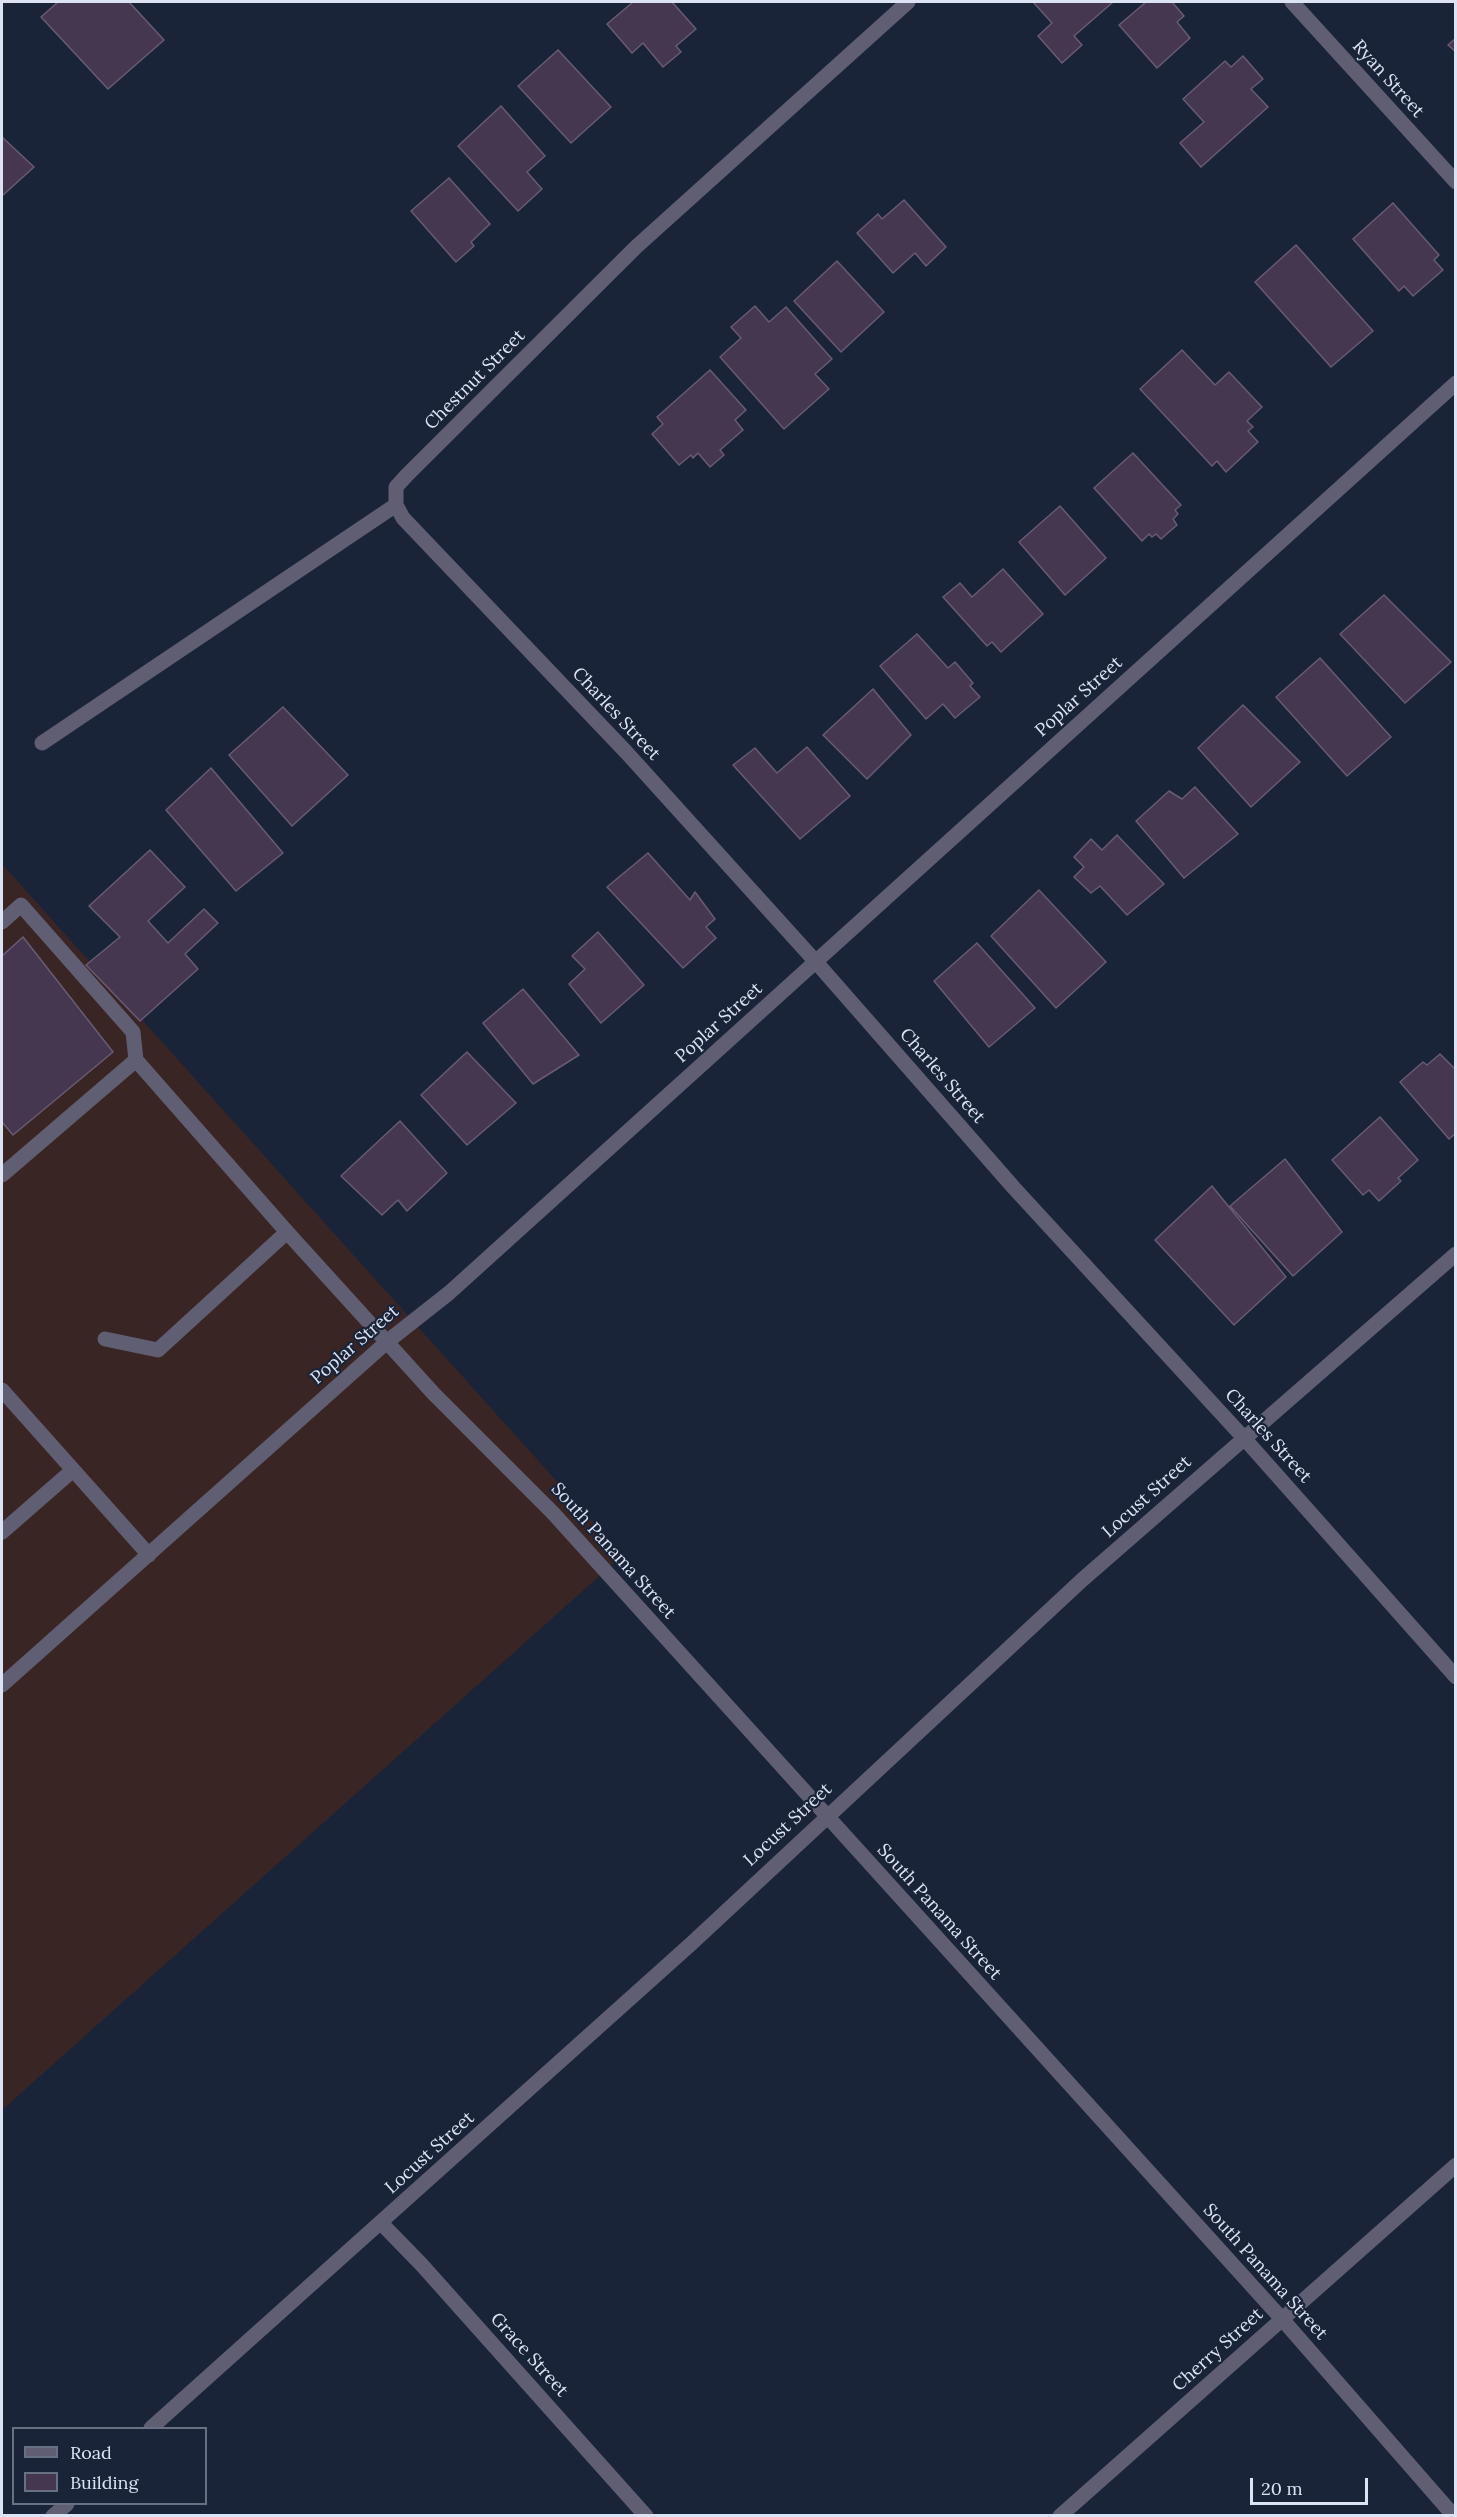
<!DOCTYPE html>
<style>
body{margin:0}
#map{position:relative;width:1457px;height:2517px;overflow:hidden;background:#192439;font-family:Lora,serif}
canvas{display:block}
.frame{position:absolute;inset:0;border:3px solid #dce4f3;pointer-events:none}
.legend{position:absolute;left:12px;top:2427px;width:195px;height:78px;box-sizing:border-box;background:#192439;border:2px solid #677183;margin:0;padding:8px 10px;list-style:none;font-size:18px;color:#dce4f3}
.legend li{display:flex;align-items:center;gap:12px;height:30px}
.legend b{width:30px;border:2px solid #677183}
.scale{position:absolute;left:1250px;top:2478px;width:118px;height:27px;box-sizing:border-box;border:3px solid #dce4f3;border-top:0;padding-left:8px;font-size:18px;line-height:21px;white-space:nowrap;color:#dce4f3;-webkit-text-stroke:4px #192439;paint-order:stroke}
</style>
<div id="map">
<canvas width="1457" height="2517"></canvas>
<div class="frame"></div>
<ul class="legend">
<li><b style="height:8px;background:#605e72"></b>Road</li>
<li><b style="height:16px;background:#44374f"></b>Building</li>
</ul>
<div class="scale">20 m</div>
</div>
<script>
const g = document.querySelector('canvas').getContext('2d');
g.lineJoin = 'round';
function fill(path, color) { g.fillStyle = color; g.fill(path, 'evenodd'); }
const shape = rows => new Path2D(rows.map(r => 'M' + r).join(''));
function stroke(path, color, width, dash) { g.strokeStyle = color; g.lineWidth = width; g.lineCap = dash ? 'butt' : 'round'; g.setLineDash(dash || []); g.stroke(path); }
function write(font, color, halo, rows, align = 'center') {
  g.font = font + ' Lora,serif'; g.lineWidth = 4.5; g.setLineDash([]); g.textBaseline = 'middle'; g.strokeStyle = halo; g.fillStyle = color; for (const [text, x, y, turn = 0] of rows) {
    g.save(); g.translate(x, y); g.rotate((+turn || 0) * Math.PI / 180); g.textAlign = isNaN(turn) ? turn : align; if (halo) g.strokeText(text, 0, 0); g.fillText(text, 0, 0); g.restore();
  }
}
fill(shape([
 [2,864,623,1555,2,2110]
]), '#392624');
const building = shape([
 [58,2,129,2,164,40,108,89,41,17,58,2],
 [633,2,672,2,696,29,676,46,681,52,663,67,643,43,632,53,607,24,633,2],
 [1033,2,1113,2,1074,36,1082,45,1062,63,1038,36,1052,23,1033,2],
 [1146,2,1172,2,1184,16,1177,22,1190,38,1157,68,1119,25,1146,2],
 [1456,38,1456,52,1448,45,1456,38],
 [558,50,611,107,571,143,518,86,558,50],
 [1243,56,1263,79,1251,89,1268,107,1201,167,1180,143,1204,122,1183,99,1225,61,1231,67,1243,56],
 [501,106,545,156,527,172,542,189,518,211,458,146,501,106],
 [2,137,34,167,2,196,2,137],
 [449,178,490,224,471,242,474,246,456,262,411,211,449,178],
 [904,200,946,247,926,266,915,253,893,273,857,233,878,214,882,219,904,200],
 [1393,203,1439,255,1434,260,1443,270,1413,296,1404,286,1399,291,1353,239,1393,203],
 [1296,245,1373,331,1331,367,1255,282,1296,245],
 [837,261,884,312,841,352,794,301,837,261],
 [755,306,769,322,786,307,832,359,815,374,829,389,784,429,720,357,741,338,731,327,755,306],
 [1182,350,1215,385,1229,372,1262,407,1247,421,1253,427,1248,431,1258,442,1226,472,1217,461,1212,466,1140,389,1182,350],
 [710,370,746,410,735,420,743,430,720,450,724,455,710,467,698,453,693,458,691,455,679,465,652,434,663,424,657,417,710,370],
 [1133,453,1181,505,1175,510,1178,514,1173,519,1177,525,1161,539,1156,534,1152,537,1149,534,1142,541,1094,488,1133,453],
 [1060,506,1106,558,1065,595,1019,542,1060,506],
 [1003,569,1043,614,1001,652,992,642,987,646,943,597,960,583,972,597,1003,569],
 [1384,595,1451,662,1405,703,1340,634,1384,595],
 [917,634,948,668,955,662,973,683,970,686,980,697,955,718,943,704,926,719,880,666,917,634],
 [1320,658,1391,737,1347,776,1276,697,1320,658],
 [873,689,911,735,867,779,823,735,873,689],
 [1243,705,1300,762,1251,807,1198,748,1243,705],
 [283,707,348,775,292,826,229,755,283,707],
 [807,747,850,796,800,839,733,765,755,748,777,773,807,747],
 [211,768,283,853,236,891,166,810,211,768],
 [1195,787,1238,834,1184,878,1136,821,1169,791,1182,799,1195,787],
 [1117,835,1164,884,1127,915,1100,886,1091,893,1074,877,1084,867,1074,857,1091,839,1102,850,1117,835],
 [150,850,185,887,148,921,168,943,204,909,218,923,185,954,198,969,140,1021,86,965,120,937,89,906,150,850],
 [648,853,690,900,695,892,715,919,706,927,716,938,683,968,607,887,648,853],
 [1039,890,1106,962,1056,1008,991,936,1039,890],
 [598,932,644,985,601,1023,569,984,585,969,572,956,598,932],
 [23,937,113,1052,13,1135,2,1122,2,956,23,937],
 [977,943,1035,1008,989,1047,934,981,977,943],
 [523,989,579,1055,533,1084,483,1023,523,989],
 [467,1052,516,1103,467,1145,421,1095,467,1052],
 [1440,1054,1456,1070,1456,1133,1449,1139,1400,1082,1423,1062,1427,1065,1440,1054],
 [1380,1117,1418,1160,1398,1178,1401,1181,1379,1201,1369,1190,1363,1195,1332,1160,1380,1117],
 [400,1121,447,1173,407,1211,398,1200,382,1215,341,1176,400,1121],
 [1285,1159,1342,1232,1293,1276,1230,1206,1285,1159],
 [1212,1186,1286,1277,1234,1325,1155,1240,1212,1186]
]);
fill(building, '#44374f');
stroke(building, '#695b74', 1.5);
stroke(shape([
 [1292,2,1456,182],
 [396,505,403,518,627,753,816,962,1014,1188,1243,1437,1456,1677],
 [42,743,396,505,396,487,407,475,636,247,908,2],
 [2,922,21,905,133,1032,136,1060,287,1232,434,1394,553,1513,1282,2319,1454,2516],
 [2,1175,136,1060],
 [105,1339,158,1350,287,1232],
 [2,1390,149,1555],
 [2,1532,73,1470],
 [2,1685,388,1341,449,1293,1456,383],
 [381,2223,421,2264,646,2516],
 [151,2428,692,1943,1082,1580,1456,1254],
 [53,2516,67,2504],
 [1060,2516,1456,2165]
]), '#605e72', 15);
write('18px', '#dce4f3', '#192439', [
 ["Ryan Street",1388,79,48],
 ["Chestnut Street",475,380,-45],
 ["Poplar Street",1079,697,-42],
 ["Charles Street",616,714,47],
 ["Poplar Street",719,1023,-42],
 ["Charles Street",942,1076,49],
 ["Poplar Street",355,1345,-41],
 ["Charles Street",1268,1436,48],
 ["Locust Street",1147,1497,-42],
 ["South Panama Street",613,1551,48],
 ["Locust Street",788,1825,-43],
 ["South Panama Street",939,1912,48],
 ["Locust Street",430,2153,-42],
 ["South Panama Street",1265,2272,48],
 ["Cherry Street",1218,2350,-42],
 ["Grace Street",529,2355,48]
]);
</script>
